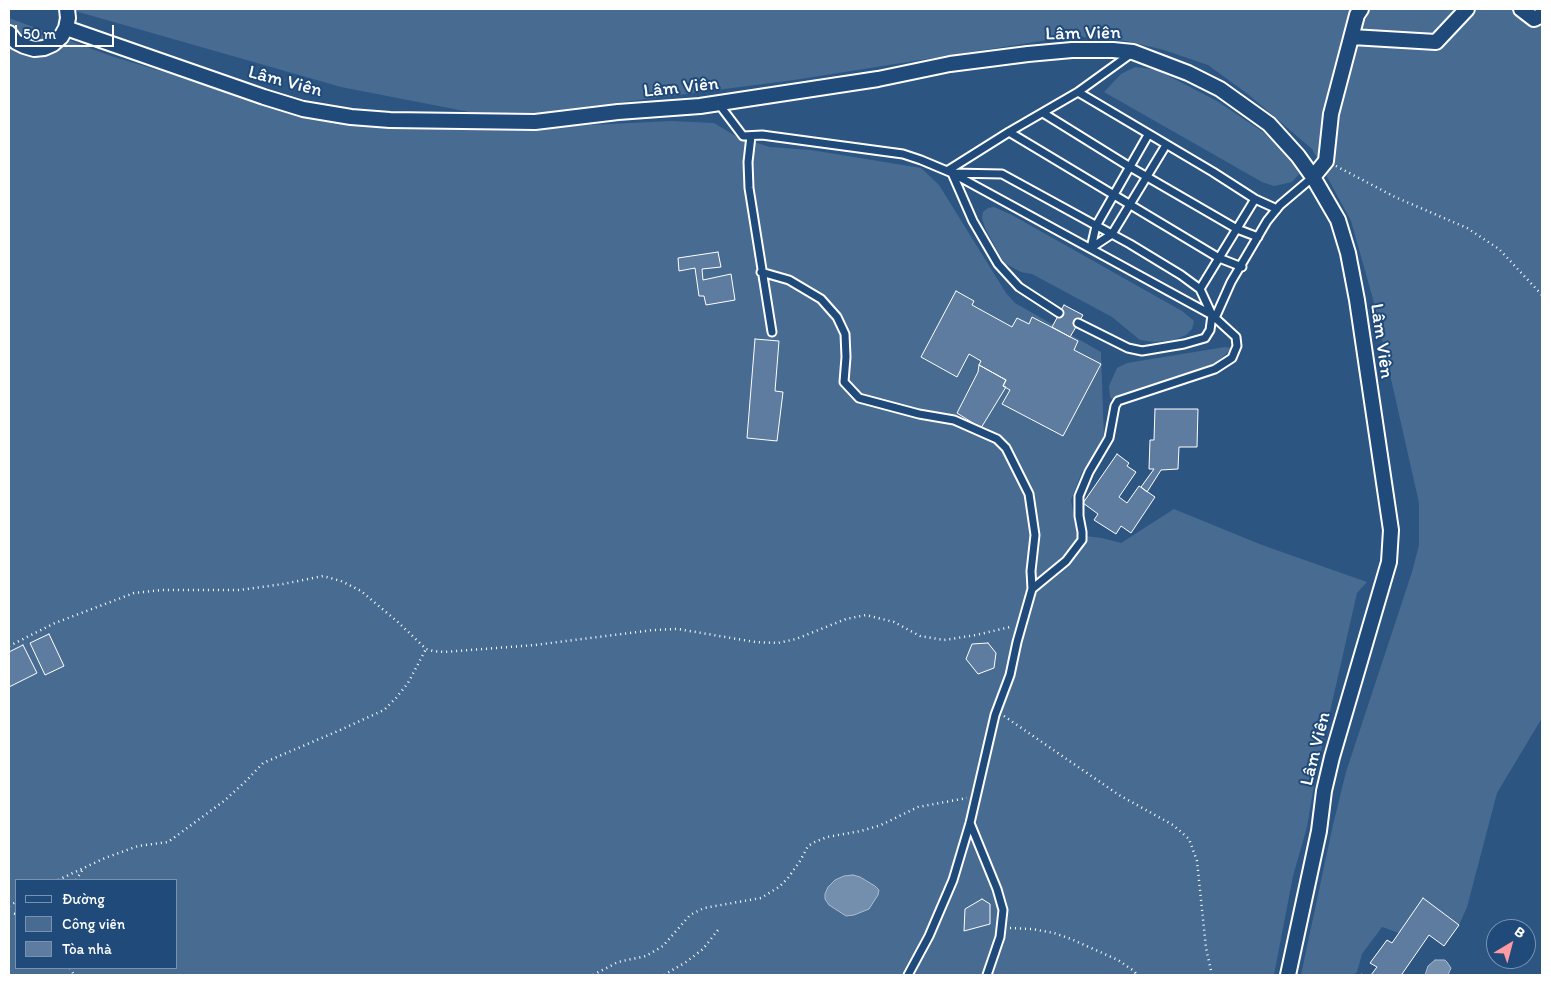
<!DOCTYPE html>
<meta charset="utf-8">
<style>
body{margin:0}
#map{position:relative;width:1551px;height:984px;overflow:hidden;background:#2c5582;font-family:Itim,sans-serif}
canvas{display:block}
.frame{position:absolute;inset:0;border:10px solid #fff;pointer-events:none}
.legend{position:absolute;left:15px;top:879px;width:162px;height:90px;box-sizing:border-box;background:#1f4a7a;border:1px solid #7992af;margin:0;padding:6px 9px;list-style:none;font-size:15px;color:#fff}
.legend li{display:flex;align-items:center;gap:10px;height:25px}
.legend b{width:25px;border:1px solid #7992af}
.north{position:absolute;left:1486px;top:919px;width:50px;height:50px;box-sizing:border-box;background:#1f4a7a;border:1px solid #7992af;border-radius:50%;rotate:37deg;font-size:14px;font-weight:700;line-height:20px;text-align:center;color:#fff}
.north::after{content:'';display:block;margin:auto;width:18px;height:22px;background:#ff9aa2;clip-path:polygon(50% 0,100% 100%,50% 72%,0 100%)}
.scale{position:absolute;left:15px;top:25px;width:99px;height:22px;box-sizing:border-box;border:2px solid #fff;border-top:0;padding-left:6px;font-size:15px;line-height:18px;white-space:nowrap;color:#fff;-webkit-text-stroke:4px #1f4a7a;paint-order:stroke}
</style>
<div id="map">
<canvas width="1551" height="984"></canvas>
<div class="frame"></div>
<ul class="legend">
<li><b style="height:6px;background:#1f4a7a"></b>Đường</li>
<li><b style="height:14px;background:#486b92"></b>Công viên</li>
<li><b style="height:14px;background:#5e7c9f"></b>Tòa nhà</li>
</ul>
<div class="north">B</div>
<div class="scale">50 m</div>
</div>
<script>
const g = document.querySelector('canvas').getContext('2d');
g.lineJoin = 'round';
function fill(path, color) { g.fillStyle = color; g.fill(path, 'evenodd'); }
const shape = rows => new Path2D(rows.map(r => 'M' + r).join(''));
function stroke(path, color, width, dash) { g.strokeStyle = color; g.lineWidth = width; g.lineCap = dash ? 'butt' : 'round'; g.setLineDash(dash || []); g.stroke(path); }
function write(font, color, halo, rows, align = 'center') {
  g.font = font + ' Itim,sans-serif'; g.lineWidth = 4; g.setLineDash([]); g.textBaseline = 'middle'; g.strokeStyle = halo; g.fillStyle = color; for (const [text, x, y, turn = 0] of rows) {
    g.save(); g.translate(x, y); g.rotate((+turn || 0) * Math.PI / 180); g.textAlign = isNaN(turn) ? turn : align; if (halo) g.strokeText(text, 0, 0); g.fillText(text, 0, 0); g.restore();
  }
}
fill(shape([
 [68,9,1542,9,1542,718,1497,793,1467,907,1459,925,1423,898,1399,933,1382,927,1362,954,1357,972,1353,975,1301,975,1332,829,1346,772,1412,572,1419,545,1419,503,1373,299,1351,221,1312,149,1249,95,1208,65,1164,50,1126,41,1073,36,794,80,500,118,341,87],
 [9,18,111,56,300,113,339,120,402,129,569,126,671,121,714,123,737,137,770,147,811,150,921,168,939,185,1006,293,1015,303,1101,352,1104,440,1082,472,1071,500,1077,535,1102,538,1121,543,1174,509,1262,545,1367,582,1357,593,1316,773,1307,827,1293,876,1274,975,9,975],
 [16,880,176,880,176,968,16,968],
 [1135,67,1157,70,1217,101,1263,132,1287,154,1299,174,1292,182,1274,186,1262,182,1104,92,1121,74],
 [994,207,1012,215,1182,311,1194,321,1192,329,1186,335,1174,340,1154,342,1140,340,1112,317,1032,274,1021,272,1004,263,985,228,982,218,983,212,988,208],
 [1225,347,1231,348,1225,355,1213,364,1167,381,1125,393,1114,401,1110,397,1109,386,1117,368,1127,363]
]), '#486b92');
const water = shape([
 [853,875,860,877,875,886,879,890,878,895,869,909,854,915,846,916,829,905,825,899,825,894,828,887,835,880,844,876,853,875],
 [1435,960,1445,960,1447,962,1451,968,1448,975,1425,975,1428,966,1435,960]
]);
fill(water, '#748fad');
stroke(water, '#acbcce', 1);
const building = shape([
 [718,252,721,267,702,269,703,280,731,274,735,300,706,305,704,296,699,296,695,268,679,271,678,258,718,252],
 [956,291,974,301,972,305,1012,327,1017,318,1029,324,1032,317,1078,341,1074,350,1101,364,1063,436,1002,404,1010,390,1003,386,1006,380,979,365,981,361,969,354,957,377,921,357,956,291],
 [1064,305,1083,315,1070,337,1052,327,1064,305],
 [755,339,779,341,775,391,783,392,777,441,747,438,755,339],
 [979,365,1006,380,1003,386,1006,387,981,428,957,413,978,372,979,365],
 [1155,409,1198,409,1197,447,1179,447,1178,469,1161,470,1147,492,1141,487,1154,469,1149,469,1150,440,1154,440,1155,409],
 [1117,454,1129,463,1127,466,1136,472,1119,497,1127,503,1139,486,1155,497,1131,533,1121,526,1116,534,1094,520,1098,514,1083,503,1117,454],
 [49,634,64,666,45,675,30,643,49,634],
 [988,643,996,653,994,668,978,674,966,659,972,644,988,643],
 [23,645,37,673,9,687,9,652,23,645],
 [1423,898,1459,925,1444,946,1429,935,1402,974,1404,975,1371,975,1377,967,1370,963,1387,940,1392,943,1423,898],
 [982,899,990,904,990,924,964,931,965,909,982,899]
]);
fill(building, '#5e7c9f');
stroke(building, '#fff', 1);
const service = shape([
 [1078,92,1213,172,1255,199,1277,209],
 [718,103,743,136,762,135,903,154,921,160,952,173,1212,315,1236,337,1237,346,1232,358,1215,369,1118,401,1115,406,1109,438,1089,472,1079,496,1079,516,1082,532,1082,540,1066,561,1032,589],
 [1043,113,1130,167,1237,229,1258,237],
 [1009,132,1219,258,1242,267],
 [751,136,748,162,749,188,772,332],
 [947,171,1009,132,1078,92,1132,53],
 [1091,248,1112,234,1166,145],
 [1091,248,1096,226,1148,135],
 [761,272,789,280,821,299,837,317,845,334,846,357,844,382,859,398,919,414,954,420,997,439,1006,448,1029,494,1035,535,1031,571,1032,589,1017,642,1010,675,995,715,970,823,953,880,929,936,908,975],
 [1200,289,1255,199],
 [1059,313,1019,287,998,264,973,221,952,173,1002,174,1130,244,1181,275,1200,289,1212,315,1210,330,1205,338,1184,344,1142,351,1128,348,1078,323],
 [1215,318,1231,282,1267,221,1280,205,1313,177],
 [970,823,997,889,1003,910,1000,937,987,975]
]);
const minor = shape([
 [1521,9,1534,19,1542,15],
 [66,28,264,97,303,109,351,117,390,120,535,122,618,112,700,106,878,79,950,64,1028,54,1072,50,1113,50,1133,52,1188,73,1220,89,1269,124,1298,156,1313,177,1338,220,1348,253,1357,300,1391,530,1389,562,1332,757,1324,791,1319,831,1288,975],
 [9,33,16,42,24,46,34,49,44,48,53,44,61,37,66,28,68,18,67,9],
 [1352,37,1436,42,1467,9],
 [1313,177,1326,161,1331,114,1357,15,1361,9]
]);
stroke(service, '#fff', 11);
stroke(minor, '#fff', 18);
stroke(shape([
 [1336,166,1395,197,1467,228,1499,249,1542,295],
 [9,646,55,623,134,593,162,590,240,590,283,584,323,576,341,581,361,591,399,623,426,649,433,651,444,652,535,645,653,630,678,629,755,642,778,643,796,639,846,619,866,615,894,622,920,636,944,640,976,635,1010,627],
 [1004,716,1119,795,1173,825,1189,839,1197,861,1206,948,1212,975],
 [58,880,105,858,138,846,168,842,224,801,246,781,263,763,338,731,384,710,396,698,408,683,426,649],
 [76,880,83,869],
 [9,906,16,902],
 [9,913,16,914],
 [1010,928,1032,929,1054,933,1071,939,1118,960,1134,971,1137,975],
 [70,968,74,975],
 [593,975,618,962,646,956,663,946,690,915,704,908,761,898,779,887,788,878,800,861,808,846,815,842,827,837,861,831,881,825,918,807,967,798],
 [664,975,686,962,703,949,718,930],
 [1362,975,1365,972]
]), '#fff', 2.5, [1, 4]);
stroke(service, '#1f4a7a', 7);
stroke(minor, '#1f4a7a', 14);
write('19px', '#fff', '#1f4a7a', [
 ["Lâm Viên",1083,34,-1],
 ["Lâm Viên",285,82,15],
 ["Lâm Viên",681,88,-6],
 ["Lâm Viên",1381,341,82],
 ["Lâm Viên",1316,749,-76]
]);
</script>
